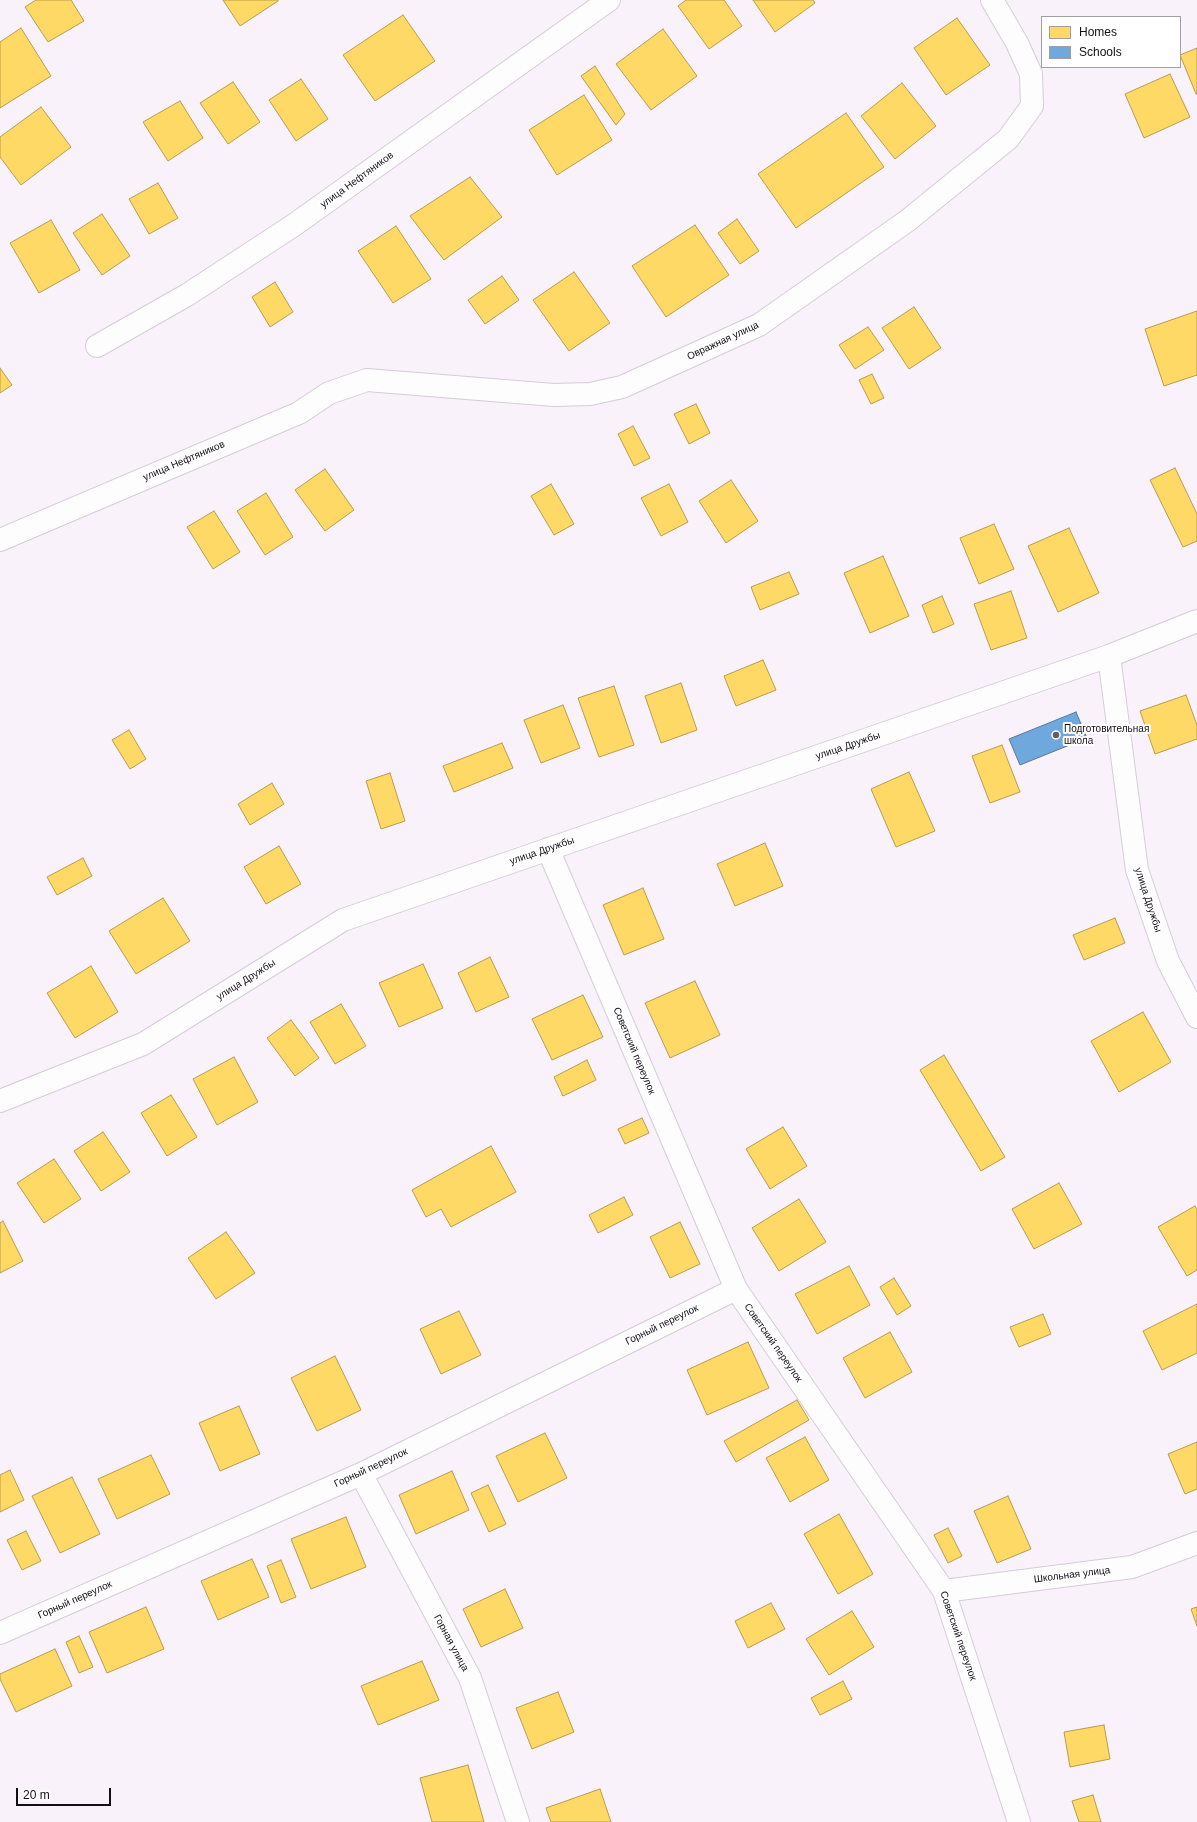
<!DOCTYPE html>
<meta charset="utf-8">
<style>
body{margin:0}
#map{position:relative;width:1197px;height:1822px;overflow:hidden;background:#f9f2fb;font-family:Helvetica,sans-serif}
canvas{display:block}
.legend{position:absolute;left:1041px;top:16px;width:140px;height:52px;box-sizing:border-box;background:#fff;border:1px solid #a19fa2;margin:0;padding:5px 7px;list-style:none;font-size:12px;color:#140e17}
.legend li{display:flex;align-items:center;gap:8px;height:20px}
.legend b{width:20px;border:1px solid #a19fa2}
.scale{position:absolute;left:16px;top:1788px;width:95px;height:18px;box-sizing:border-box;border:2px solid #140e17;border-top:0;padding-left:5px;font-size:12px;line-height:14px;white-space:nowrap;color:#140e17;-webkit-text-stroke:3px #fff;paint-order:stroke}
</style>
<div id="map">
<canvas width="1197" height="1822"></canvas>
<ul class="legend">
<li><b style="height:11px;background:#ffd966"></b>Homes</li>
<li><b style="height:11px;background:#6fa8dc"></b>Schools</li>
</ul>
<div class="scale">20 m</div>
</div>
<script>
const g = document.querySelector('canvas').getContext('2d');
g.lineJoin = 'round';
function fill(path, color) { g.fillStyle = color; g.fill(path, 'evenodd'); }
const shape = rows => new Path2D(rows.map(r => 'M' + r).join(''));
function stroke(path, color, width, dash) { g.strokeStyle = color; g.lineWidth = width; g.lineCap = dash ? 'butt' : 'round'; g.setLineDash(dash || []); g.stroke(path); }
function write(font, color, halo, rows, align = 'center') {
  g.font = font + ' Helvetica,sans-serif'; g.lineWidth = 4; g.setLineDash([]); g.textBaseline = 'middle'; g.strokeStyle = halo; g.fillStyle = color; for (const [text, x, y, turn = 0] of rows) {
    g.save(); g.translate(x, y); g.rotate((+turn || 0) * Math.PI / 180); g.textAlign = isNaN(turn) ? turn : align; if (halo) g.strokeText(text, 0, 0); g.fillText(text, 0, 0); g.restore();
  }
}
const homes = shape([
 [36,0,71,0,84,21,48,42,25,7,36,0],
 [223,0,278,0,278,1,240,26,223,0],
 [686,0,724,0,742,26,709,49,678,6,686,0],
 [753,0,813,0,815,3,775,32,753,0],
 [403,15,435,61,375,101,343,55,403,15],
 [957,18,990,65,946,95,914,48,957,18],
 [21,28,51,76,0,108,0,42,21,28],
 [663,29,697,76,651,110,616,64,663,29],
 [1197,48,1197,94,1196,94,1180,55,1197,48],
 [595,66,625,114,616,125,581,76,595,66],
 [1170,74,1190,117,1144,138,1125,94,1170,74],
 [301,79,328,119,296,141,269,100,301,79],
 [233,82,260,122,228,144,200,103,233,82],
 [902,83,936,126,895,159,861,116,902,83],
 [584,95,612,140,557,175,529,130,584,95],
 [180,101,203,138,168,161,143,122,180,101],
 [41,107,71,147,21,185,0,157,0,137,41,107],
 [846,113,884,167,796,228,758,174,846,113],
 [470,177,502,217,444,260,410,216,470,177],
 [158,183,178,218,149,234,129,199,158,183],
 [102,214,130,256,102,275,73,233,102,214],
 [737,219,759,251,740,264,718,233,737,219],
 [51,220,80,270,39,293,10,243,51,220],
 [695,225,729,275,666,317,632,266,695,225],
 [396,226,431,279,393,303,358,251,396,226],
 [574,272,610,323,569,351,533,300,574,272],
 [502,276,519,300,485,324,468,300,502,276],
 [275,282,293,312,270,327,252,297,275,282],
 [914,307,941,348,909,369,882,328,914,307],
 [1197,311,1197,375,1164,386,1145,329,1197,311],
 [868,327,884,350,855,369,839,345,868,327],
 [0,368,12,385,0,393,0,368],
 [872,374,884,398,871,404,859,380,872,374],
 [696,404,710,433,689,444,674,414,696,404],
 [633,426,650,458,634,466,618,434,633,426],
 [1175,468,1197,514,1197,541,1183,547,1150,480,1175,468],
 [325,469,354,510,325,531,295,490,325,469],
 [731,480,758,521,726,543,699,501,731,480],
 [551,484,574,524,554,535,531,496,551,484],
 [669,484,688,522,661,536,641,498,669,484],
 [266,493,293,537,265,555,237,511,266,493],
 [214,511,240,552,213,569,187,527,214,511],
 [994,524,1014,569,979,584,960,538,994,524],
 [1069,528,1099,593,1058,612,1028,546,1069,528],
 [883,556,909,616,870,633,844,573,883,556],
 [789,572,799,594,760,610,751,587,789,572],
 [1011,591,1027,638,991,650,974,604,1011,591],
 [942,596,954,624,933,633,922,605,942,596],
 [763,660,776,690,736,706,724,676,763,660],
 [681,683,697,730,661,743,645,696,681,683],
 [614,686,634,745,599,757,578,698,614,686],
 [1186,695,1197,725,1197,739,1155,754,1140,711,1186,695],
 [563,705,580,748,541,763,524,720,563,705],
 [129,730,146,759,130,769,112,740,129,730],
 [502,743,513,768,454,792,443,766,502,743],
 [1002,745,1020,792,990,803,972,756,1002,745],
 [909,772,935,831,896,847,871,789,909,772],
 [390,773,405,821,381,829,366,781,390,773],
 [272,783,284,804,250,825,238,804,272,783],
 [765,843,783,886,735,906,717,864,765,843],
 [279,846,301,884,266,904,244,867,279,846],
 [83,858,92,876,57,895,47,877,83,858],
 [643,888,664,939,624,955,603,905,643,888],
 [163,898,190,941,136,974,109,931,163,898],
 [1115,918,1125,943,1084,960,1073,935,1115,918],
 [490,957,509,997,476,1012,458,973,490,957],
 [423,964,443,1008,399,1027,379,983,423,964],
 [91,966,118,1012,75,1038,47,993,91,966],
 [695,981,720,1035,670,1058,645,1003,695,981],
 [583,995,603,1037,552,1060,532,1019,583,995],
 [341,1004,366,1046,335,1064,310,1022,341,1004],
 [1143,1012,1171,1062,1119,1092,1091,1041,1143,1012],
 [291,1020,319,1058,295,1076,267,1038,291,1020],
 [944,1055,1005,1157,981,1171,920,1070,944,1055],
 [234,1057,258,1102,217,1125,193,1079,234,1057],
 [587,1060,596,1080,563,1096,554,1077,587,1060],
 [171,1095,197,1137,167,1156,141,1113,171,1095],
 [642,1118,649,1133,625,1144,618,1129,642,1118],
 [783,1127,807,1166,770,1189,746,1149,783,1127],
 [103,1132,130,1172,101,1191,74,1151,103,1132],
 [491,1146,516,1192,451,1227,441,1209,426,1217,412,1190,491,1146],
 [54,1159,81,1199,44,1223,17,1183,54,1159],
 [1059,1183,1082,1224,1034,1249,1012,1209,1059,1183],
 [624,1197,633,1215,598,1233,589,1215,624,1197],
 [799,1199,826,1242,779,1271,752,1228,799,1199],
 [1195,1206,1197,1209,1197,1270,1187,1276,1158,1227,1195,1206],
 [3,1221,23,1261,0,1273,0,1223,3,1221],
 [680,1222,700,1264,670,1278,650,1237,680,1222],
 [226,1232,255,1273,216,1299,188,1258,226,1232],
 [849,1266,870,1305,817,1334,795,1294,849,1266],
 [894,1278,911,1306,897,1315,880,1287,894,1278],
 [1197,1304,1197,1353,1162,1370,1143,1331,1197,1304],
 [459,1311,481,1355,441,1374,420,1329,459,1311],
 [1043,1314,1051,1334,1019,1347,1010,1327,1043,1314],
 [890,1332,912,1372,865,1398,843,1358,890,1332],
 [748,1342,769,1388,707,1415,687,1370,748,1342],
 [335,1356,361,1410,317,1431,291,1378,335,1356],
 [797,1400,809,1420,736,1462,724,1441,797,1400],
 [239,1406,260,1454,220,1471,199,1423,239,1406],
 [545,1433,567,1478,518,1502,496,1456,545,1433],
 [805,1437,829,1480,790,1502,766,1458,805,1437],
 [1197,1442,1197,1489,1185,1494,1168,1454,1197,1442],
 [151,1455,170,1494,117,1519,98,1479,151,1455],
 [10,1470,24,1500,0,1512,0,1475,10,1470],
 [452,1471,469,1510,416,1534,399,1495,452,1471],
 [72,1477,100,1534,60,1553,32,1496,72,1477],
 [488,1485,506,1524,489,1532,471,1493,488,1485],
 [1008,1496,1031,1549,997,1563,974,1511,1008,1496],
 [839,1514,873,1574,838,1594,804,1534,839,1514],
 [346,1517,366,1567,311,1589,291,1539,346,1517],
 [948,1528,962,1556,948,1563,934,1535,948,1528],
 [26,1531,41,1561,22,1570,7,1540,26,1531],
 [252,1559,269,1597,218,1620,201,1581,252,1559],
 [281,1560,296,1597,281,1603,267,1566,281,1560],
 [505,1589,523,1628,481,1647,463,1609,505,1589],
 [771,1603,785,1629,748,1648,735,1621,771,1603],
 [146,1607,164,1649,107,1673,89,1632,146,1607],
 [1197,1607,1197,1626,1191,1609,1197,1607],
 [852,1611,874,1647,829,1675,806,1639,852,1611],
 [79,1636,93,1667,79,1673,66,1642,79,1636],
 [55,1649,72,1686,16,1712,0,1679,0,1674,55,1649],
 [422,1661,439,1700,378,1725,361,1686,422,1661],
 [843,1681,852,1699,820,1715,811,1698,843,1681],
 [558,1692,574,1732,532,1749,516,1708,558,1692],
 [1104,1725,1110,1759,1070,1767,1064,1732,1104,1725],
 [468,1765,484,1822,432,1822,420,1778,468,1765],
 [600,1789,611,1822,551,1822,546,1808,600,1789],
 [1093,1795,1101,1822,1079,1822,1072,1801,1093,1795]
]);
fill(homes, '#ffd966');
stroke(homes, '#b89c4e', 1);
const schools = shape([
 [1076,712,1087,738,1020,765,1009,739,1076,712]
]);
fill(schools, '#6fa8dc');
stroke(schools, '#547aa1', 1);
const street = shape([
 [97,346,187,295,294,225,609,0],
 [0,540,299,413,329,393,367,380,554,395,590,394,622,387,759,325,907,221,1008,139,1032,106,1031,74,1017,43,992,0],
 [1109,656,1137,870,1168,961,1197,1017],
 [548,849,736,1289,944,1591,1019,1822],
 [0,1101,143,1044,343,920,1109,656,1197,621],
 [361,1474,470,1678,518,1822],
 [944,1591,1132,1567,1197,1543],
 [0,1633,361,1474,736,1289]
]);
stroke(street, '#d4cdd6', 24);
stroke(street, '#fefdfe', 22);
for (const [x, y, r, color] of [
 [1056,735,4,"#645e67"]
]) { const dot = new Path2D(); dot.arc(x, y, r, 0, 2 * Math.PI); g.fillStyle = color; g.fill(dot); stroke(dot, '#fff', 1.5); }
write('10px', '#140e17', '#fff', [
 ["улица Нефтяников",357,180,-36],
 ["Овражная улица",723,341,-25],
 ["улица Нефтяников",184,461,-23],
 ["улица Дружбы",848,746,-19],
 ["улица Дружбы",542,851,-19],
 ["улица Дружбы",1148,900,72],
 ["улица Дружбы",246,980,-32],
 ["Советский переулок",634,1051,67],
 ["Горный переулок",662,1325,-26],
 ["Советский переулок",773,1343,55],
 ["Горный переулок",371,1468,-25],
 ["Школьная улица",1072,1575,-7],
 ["Горный переулок",75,1600,-24],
 ["Советский переулок",958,1636,71],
 ["Горная улица",451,1643,62]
]);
write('10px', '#140e17', '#fff', [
 ["Подготовительная",1064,729],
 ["школа",1064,741]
], 'left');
</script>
